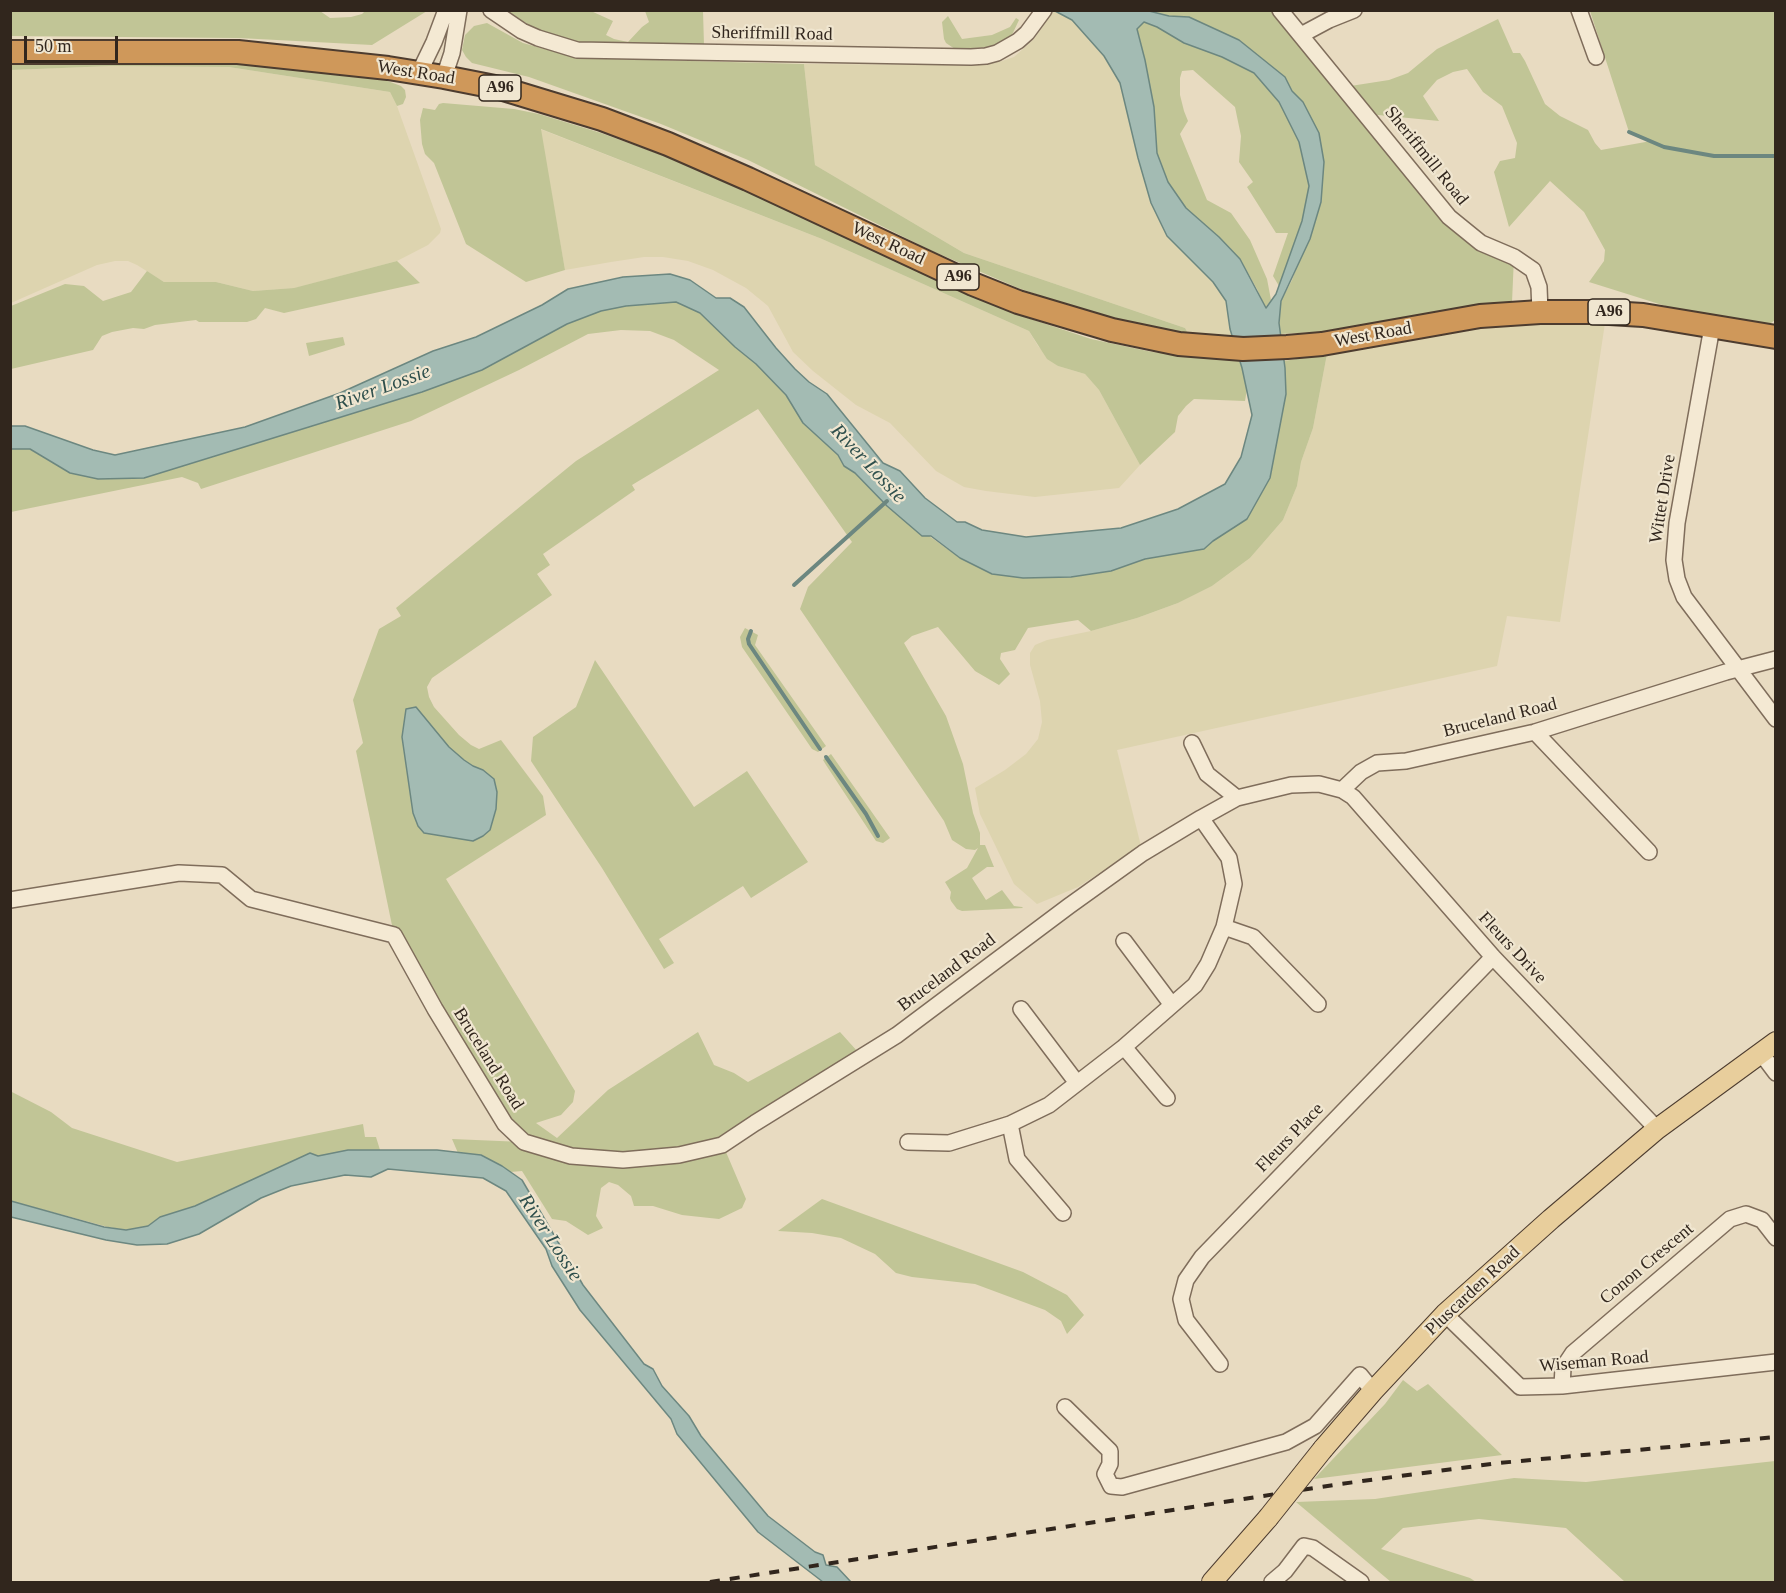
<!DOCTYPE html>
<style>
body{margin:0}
#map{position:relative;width:1786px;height:1593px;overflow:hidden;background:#e8dbc1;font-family:Georgia,serif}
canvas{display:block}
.frame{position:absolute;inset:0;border:12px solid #31261d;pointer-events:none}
.scale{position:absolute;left:24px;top:36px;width:94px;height:27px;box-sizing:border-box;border:3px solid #31261d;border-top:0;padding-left:8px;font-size:18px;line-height:21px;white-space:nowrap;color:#31261d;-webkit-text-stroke:4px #f0e6d0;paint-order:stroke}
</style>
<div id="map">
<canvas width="1786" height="1593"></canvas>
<div class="frame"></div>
<div class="scale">50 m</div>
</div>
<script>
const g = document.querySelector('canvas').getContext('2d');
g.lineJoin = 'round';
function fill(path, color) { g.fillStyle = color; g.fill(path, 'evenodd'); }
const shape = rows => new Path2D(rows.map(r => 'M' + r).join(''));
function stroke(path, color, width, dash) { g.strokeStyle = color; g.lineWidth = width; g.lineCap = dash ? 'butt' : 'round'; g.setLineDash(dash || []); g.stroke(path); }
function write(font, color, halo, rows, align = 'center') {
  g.font = font + ' Georgia,serif'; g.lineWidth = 4.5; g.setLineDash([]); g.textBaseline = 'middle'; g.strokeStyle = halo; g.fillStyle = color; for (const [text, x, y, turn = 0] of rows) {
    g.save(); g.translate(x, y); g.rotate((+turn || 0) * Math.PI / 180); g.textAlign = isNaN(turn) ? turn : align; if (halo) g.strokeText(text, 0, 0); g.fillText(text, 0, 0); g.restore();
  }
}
fill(shape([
 [1054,11,1072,20,1104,56,1120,83,1138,158,1151,203,1167,236,1213,282,1226,301,1233,337,1189,335,1185,328,964,253,815,165,804,64,943,65,988,64,1002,61,1014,57,1033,40],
 [112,66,229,67,390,92,397,106,441,229,440,233,428,245,397,261,295,288,253,291,216,282,164,282,137,265,128,261,115,261,97,265,11,303,10,70],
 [540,129,822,239,1029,331,1038,346,1058,366,1085,374,1099,390,1140,465,1119,488,1035,497,986,491,964,487,936,471,890,423,856,405,813,371,793,352,768,306,746,288,713,270,688,261,663,257,644,257,611,262,565,270],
 [1552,320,1605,323,1560,622,1507,616,1497,666,1117,750,1141,846,1078,887,1037,904,1014,884,980,814,975,788,1005,770,1026,754,1038,739,1042,722,1040,701,1030,665,1030,653,1035,645,1047,640,1091,631,1137,618,1178,603,1212,586,1250,558,1283,520,1297,486,1301,462,1313,428,1327,354,1498,324]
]), '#ddd4af');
fill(shape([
 [314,10,320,11,330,18,351,17,362,14,365,11,427,11,372,45,239,38,11,36,11,11],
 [507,11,591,11,613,21,606,35,614,39,628,42,642,27,649,22,645,11,703,11,704,45,584,45,549,35,531,26],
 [1149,11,1280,11,1344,87,1389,80,1408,73,1437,49,1498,19,1513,53,1520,53,1525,61,1545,104,1560,116,1588,130,1595,143,1601,150,1651,141,1629,132,1590,11,1775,11,1775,320,1767,326,1691,314,1589,282,1604,261,1605,250,1584,212,1550,181,1509,227,1494,172,1500,161,1515,158,1517,143,1502,106,1483,92,1467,69,1453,72,1437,80,1423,96,1439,121,1368,114,1449,217,1514,257,1512,302,1467,307,1336,331,1280,334,1279,323,1281,301,1292,280,1321,202,1321,187,1303,102,1292,91,1285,77,1239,40,1189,17,1169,16],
 [948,16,962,39,992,35,1010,27,1016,18,1019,20,1011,37,991,47,955,49,946,43,944,39,942,22],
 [1144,22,1157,27,1184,43,1222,57,1254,73,1279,102,1299,142,1309,186,1302,221,1279,286,1273,276,1288,233,1276,233,1247,187,1253,182,1239,162,1241,136,1235,107,1193,70,1182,71,1180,78,1180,95,1184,111,1188,121,1180,134,1207,200,1231,213,1250,240,1267,279,1271,300,1265,308,1257,289,1240,259,1219,237,1186,208,1168,182,1157,153,1154,107,1145,60,1137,28],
 [487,23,523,43,577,58,804,64,815,165,964,253,1185,328,1189,335,1109,319,1018,288,930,250,748,160,661,124,529,77,472,63,466,57,462,50,465,35,474,26],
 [10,57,231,59,385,80,401,86,405,90,406,97,403,104,397,106,390,92,229,67,112,66,11,70],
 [443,103,514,109,539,114,601,133,684,163,815,221,849,239,1028,318,1091,339,1152,352,1240,360,1247,389,1245,401,1194,399,1186,406,1178,416,1175,432,1140,465,1099,390,1085,374,1058,366,1047,359,1029,331,822,239,541,129,565,270,526,282,466,244,434,163,425,154,422,144,420,120,423,108,435,110,439,104],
 [397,261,420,283,284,313,265,308,256,319,247,322,199,322,196,320,155,325,144,329,133,328,112,332,102,336,93,350,11,369,11,306,65,284,84,286,103,301,131,292,147,271,164,282,216,282,253,291,294,288],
 [676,302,700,313,735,347,756,364,786,395,803,423,838,455,844,466,855,473,887,506,960,558,1111,571,1145,559,1204,549,1213,541,1286,394,1284,361,1327,354,1313,428,1301,462,1297,486,1283,520,1250,558,1212,586,1178,603,1137,618,1091,631,1078,620,1028,628,1015,650,1001,653,1000,659,1010,674,999,685,975,671,938,627,912,636,904,643,946,716,963,764,973,813,980,833,980,845,985,845,994,867,987,867,972,878,986,900,1002,890,1014,906,1022,907,1023,908,962,911,957,909,951,901,950,898,951,892,945,882,967,868,978,848,975,850,966,849,952,840,944,821,800,609,808,587,852,542,758,409,632,485,635,490,543,554,550,565,537,574,552,595,432,678,427,687,429,697,434,707,459,735,471,745,479,749,501,740,543,796,546,815,446,879,575,1091,573,1102,561,1115,536,1123,557,1138,608,1090,698,1032,714,1065,734,1073,748,1082,840,1032,858,1052,723,1145,746,1199,742,1208,719,1219,682,1215,653,1206,634,1206,631,1196,618,1185,609,1182,601,1188,596,1216,603,1228,588,1235,566,1221,552,1219,522,1171,510,1172,482,1155,458,1153,452,1139,523,1142,394,935,356,751,363,743,353,700,379,629,401,616,396,608,576,461,719,370,674,340,650,331,621,330,588,334,519,370,411,421,201,489,198,483,182,477,11,512,11,449,30,449,70,473,98,479,144,478,422,392,567,324,601,311,626,306],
 [343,337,345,345,309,356,306,343],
 [745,628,758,635,755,645,826,746,818,752,812,749,742,647,740,637],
 [595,660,694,807,747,771,808,862,751,898,743,886,659,939,674,963,664,969,602,868,531,761,533,737,576,707],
 [831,754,890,838,883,843,876,841,826,765,823,760],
 [10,1091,51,1112,72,1128,177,1162,363,1124,365,1137,376,1137,380,1150,348,1150,318,1157,246,1183,195,1206,160,1217,148,1226,126,1230,108,1227,11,1201],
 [822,1199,1023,1272,1067,1295,1084,1315,1067,1334,1061,1321,1045,1310,975,1284,912,1277,896,1273,875,1254,841,1238,812,1233,778,1231],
 [1403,1380,1417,1391,1428,1384,1502,1455,1314,1479,1385,1404],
 [1775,1461,1775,1582,1625,1582,1566,1528,1479,1519,1403,1528,1381,1549,1470,1578,1476,1582,1391,1582,1296,1502,1375,1499,1514,1478,1586,1482]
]), '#c1c596');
const water = shape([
 [1055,11,1149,11,1169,16,1189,17,1239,40,1285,77,1292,91,1303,102,1319,133,1324,162,1321,202,1310,239,1281,301,1279,323,1285,368,1286,394,1270,478,1247,519,1213,541,1204,549,1145,559,1111,571,1071,577,1023,578,992,574,960,558,931,536,922,536,887,506,855,473,844,466,838,455,803,423,786,395,756,364,735,347,700,313,676,302,626,306,601,311,567,324,482,370,422,392,144,478,98,479,70,473,30,449,11,449,10,426,25,426,93,450,115,455,245,427,340,393,433,351,476,337,542,305,568,289,623,277,670,274,690,280,716,298,730,298,744,307,776,348,795,369,809,382,827,394,883,463,900,471,925,498,957,522,965,522,982,530,1026,537,1121,528,1178,509,1225,484,1241,457,1252,415,1242,368,1230,329,1226,301,1213,282,1167,236,1151,203,1138,158,1120,83,1104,56,1072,20,1055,11],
 [1144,22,1157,27,1184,43,1222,57,1254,73,1279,102,1299,142,1309,186,1302,221,1276,294,1266,308,1240,259,1219,237,1186,208,1168,182,1157,153,1154,107,1145,60,1137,29,1144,22],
 [416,707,449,747,464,760,473,766,483,770,494,779,497,792,496,809,490,830,483,836,473,841,424,833,418,826,413,813,402,737,406,709,416,707],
 [348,1150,437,1150,481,1155,502,1166,522,1180,583,1285,644,1364,653,1369,662,1386,689,1416,701,1436,768,1516,815,1552,823,1555,826,1565,837,1567,851,1582,823,1582,758,1532,677,1434,671,1419,580,1310,552,1266,546,1249,506,1191,483,1178,388,1169,371,1177,345,1175,291,1186,261,1198,199,1234,167,1244,137,1245,106,1240,11,1217,11,1201,104,1227,126,1230,148,1226,160,1217,195,1206,310,1153,318,1156,348,1150]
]);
fill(water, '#a3bbb3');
stroke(water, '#6c8780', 1.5);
stroke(shape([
 [1629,132,1664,147,1714,156,1776,156],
 [794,585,887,501],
 [751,631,748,639,749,644,820,749],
 [826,757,866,814,878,836]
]), '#6c8780', 4);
const minor = shape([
 [491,10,522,31,538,38,577,50,971,57,986,56,997,53,1018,41,1027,33,1044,10],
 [1280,10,1449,217,1481,243,1514,257,1533,270,1539,287,1540,312],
 [1579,10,1596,57],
 [1301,35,1329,20,1354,10],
 [419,73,434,42,446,10],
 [444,77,452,53,459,10],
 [1712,327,1677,523,1674,560,1677,579,1684,597,1776,719],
 [1535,732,1649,852],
 [1192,743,1207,774,1237,798],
 [1342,790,1361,772,1377,763,1406,761,1535,732,1726,672,1776,659],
 [10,900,179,873,222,875,251,899,394,935,435,1009,505,1124,524,1142,571,1156,623,1160,679,1155,722,1145,755,1123,897,1035,1069,906,1143,853,1201,818,1237,798,1291,785,1319,784,1342,790,1353,797,1493,957,1657,1129],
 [1224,927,1253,937,1318,1004],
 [1124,941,1172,1005],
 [1021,1009,1077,1083],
 [1124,1047,1167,1098],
 [1761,1053,1776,1073],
 [1010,1124,1017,1159,1063,1213],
 [908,1142,949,1143,1010,1124,1049,1105,1124,1047,1195,985,1208,964,1224,927,1234,884,1229,858,1201,818],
 [1445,1314,1520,1387,1562,1386,1776,1362],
 [1220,1364,1186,1320,1181,1299,1186,1280,1202,1257,1493,957],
 [1562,1386,1563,1368,1573,1353,1730,1219,1746,1214,1762,1220,1776,1238],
 [1065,1407,1110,1451,1110,1464,1105,1474,1111,1486,1122,1487,1286,1442,1315,1426,1360,1375,1373,1391],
 [1272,1582,1285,1571,1304,1546,1313,1548,1361,1582]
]);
const major = shape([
 [1323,1449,1373,1391,1445,1314,1551,1219,1657,1129,1776,1042],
 [1212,1582,1268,1518]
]);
const highway = shape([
 [10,52,238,52,388,68,444,77,500,88,602,119,668,144,748,179,973,284,1018,302,1112,330,1179,344,1243,349,1287,347,1322,344,1480,316,1540,312,1593,312,1643,315,1776,337]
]);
stroke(minor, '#7f6d5b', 18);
stroke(major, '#4d3c2f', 22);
stroke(highway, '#4d3c2f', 26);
stroke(minor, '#f4e9d3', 15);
stroke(major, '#e8ce9c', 20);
stroke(highway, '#cf985a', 22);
stroke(shape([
 [710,1582,1340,1484,1499,1463,1776,1437]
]), '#31261d', 4, [10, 10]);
const majorBridge = shape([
 [1268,1518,1323,1449]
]);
stroke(majorBridge, '#4d3c2f', 22, []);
stroke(majorBridge, '#e8ce9c', 20);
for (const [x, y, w] of [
 [500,88,42],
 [958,277,42],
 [1609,312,42]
]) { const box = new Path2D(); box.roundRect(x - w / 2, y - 13, w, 26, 4.5); g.fillStyle = '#f0e6d0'; g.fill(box); stroke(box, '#31261d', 1.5); }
write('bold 16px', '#31261d', null, [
 ["A96",500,88],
 ["A96",958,277],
 ["A96",1609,312]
]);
write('18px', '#31261d', '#f0e6d0', [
 ["Sheriffmill Road",772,34,1],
 ["West Road",416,73,9],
 ["Sheriffmill Road",1426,156,51],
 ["West Road",888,244,25],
 ["West Road",1373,335,-10],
 ["Wittet Drive",1663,499,-81],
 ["Bruceland Road",1500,718,-14],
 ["Fleurs Drive",1512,948,47],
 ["Bruceland Road",947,973,-37],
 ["Bruceland Road",488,1059,58],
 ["Fleurs Place",1290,1138,-46],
 ["Conon Crescent",1647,1264,-40],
 ["Pluscarden Road",1473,1291,-43],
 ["Wiseman Road",1594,1362,-5]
]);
write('italic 20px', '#2e4f4c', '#f0e6d0', [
 ["River Lossie",383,388,-20],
 ["River Lossie",868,464,47],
 ["River Lossie",550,1238,57]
]);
</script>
